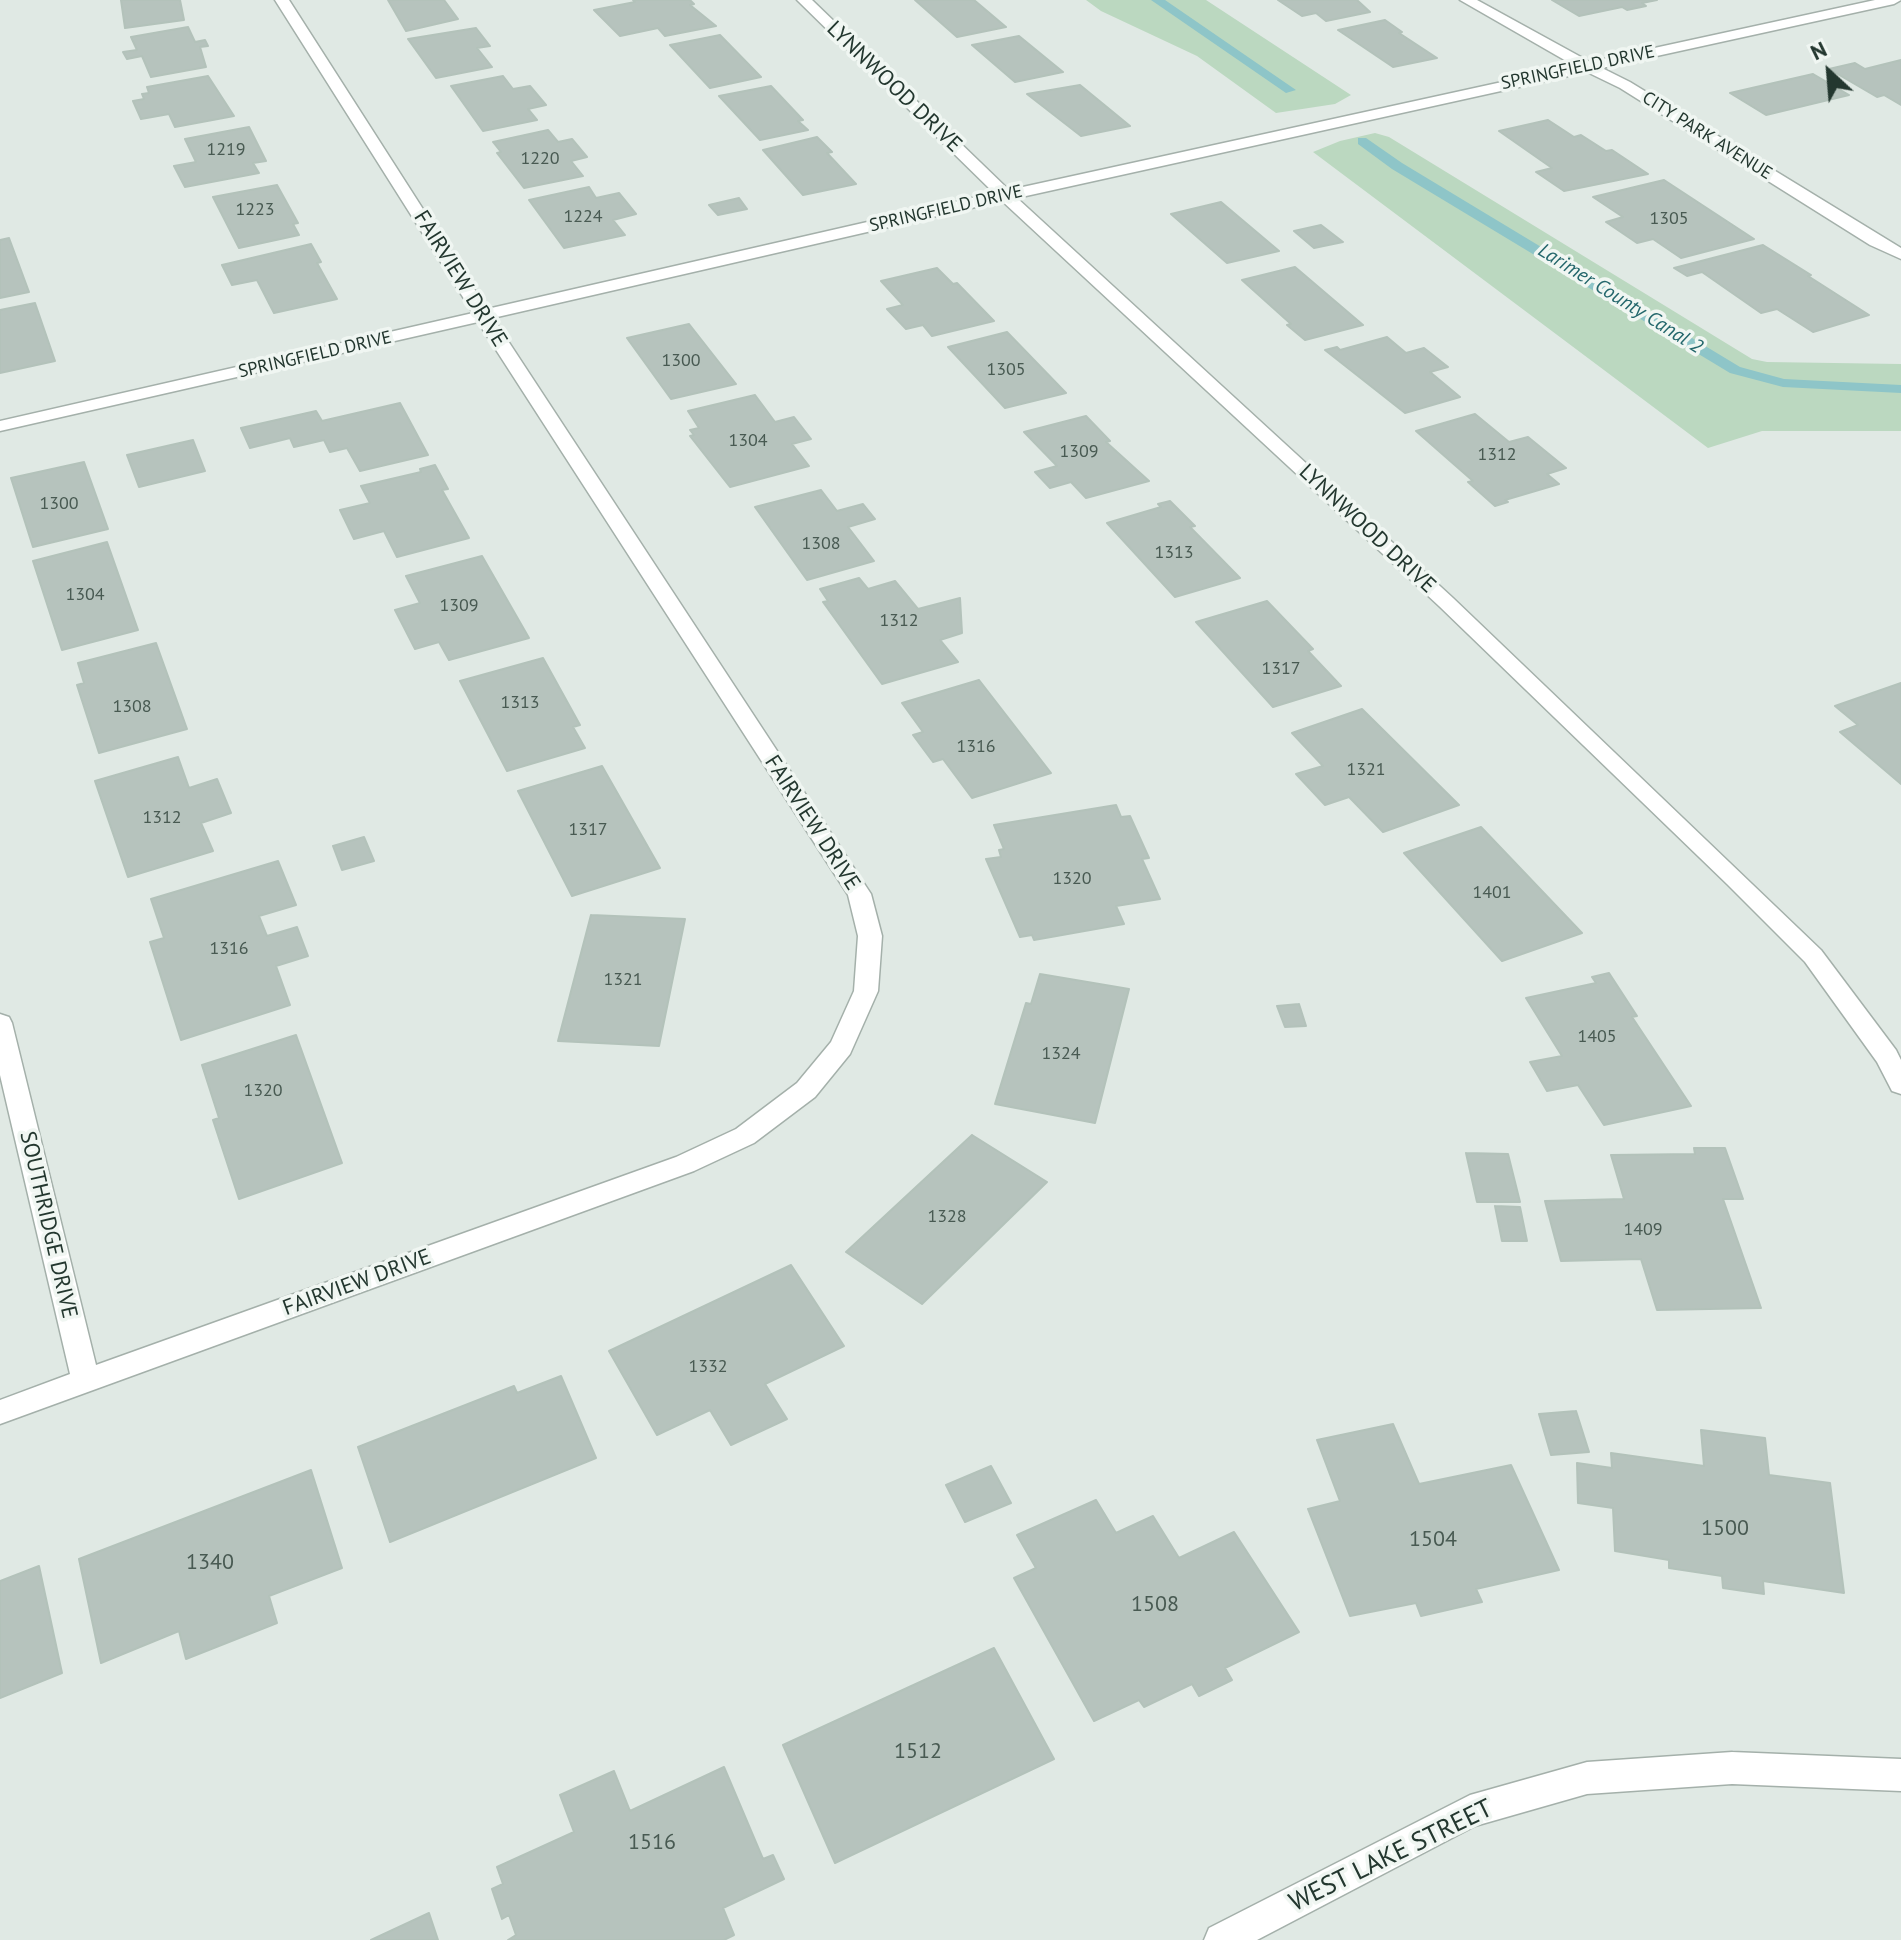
<!DOCTYPE html>
<style>
body{margin:0}
#map{position:relative;width:1901px;height:1940px;overflow:hidden;background:#e0e9e4;font-family:"PT Sans",sans-serif}
canvas{display:block}
.north{position:absolute;left:1789px;top:32px;width:80px;height:80px;-webkit-text-stroke:6px #f0f6f2;paint-order:stroke;rotate:334deg;font-size:22px;font-weight:700;line-height:32px;text-align:center;color:#23372f}
.north::after{content:'';display:block;margin:auto;width:28px;height:36px;background:#23372f;clip-path:polygon(50% 0,100% 100%,50% 72%,0 100%)}
</style>
<div id="map">
<canvas width="1901" height="1940"></canvas>
<div class="north">N</div>
</div>
<script>
const g = document.querySelector('canvas').getContext('2d');
g.lineJoin = 'round';
function fill(path, color) { g.fillStyle = color; g.fill(path, 'evenodd'); }
const shape = rows => new Path2D(rows.map(r => 'M' + r).join(''));
function stroke(path, color, width, dash) { g.strokeStyle = color; g.lineWidth = width; g.lineCap = dash ? 'butt' : 'round'; g.setLineDash(dash || []); g.stroke(path); }
function write(font, color, halo, rows, align = 'center') {
  g.font = font + ' "PT Sans",sans-serif'; g.lineWidth = 7; g.setLineDash([]); g.textBaseline = 'middle'; g.strokeStyle = halo; g.fillStyle = color; for (const [text, x, y, turn = 0] of rows) {
    g.save(); g.translate(x, y); g.rotate((+turn || 0) * Math.PI / 180); g.textAlign = isNaN(turn) ? turn : align; if (halo) g.strokeText(text, 0, 0); g.fillText(text, 0, 0); g.restore();
  }
}
fill(shape([
 [1086,0,1206,0,1351,95,1335,104,1276,113,1197,56,1101,11],
 [1375,133,1389,137,1752,359,1767,362,1901,364,1901,431,1762,431,1708,448,1313,152,1340,141]
]), '#bbd8c0');
fill(shape([
 [1151,0,1165,0,1296,90,1286,93,1151,0],
 [1358,138,1366,138,1402,163,1740,367,1784,379,1901,385,1901,393,1783,387,1730,373,1392,169,1358,144,1358,138]
]), '#8ec5c8');
const building = shape([
 [121,0,180,0,184,20,125,28,121,0],
 [388,0,444,0,458,19,406,31,388,0],
 [633,0,690,0,694,4,690,5,716,26,665,36,658,28,620,36,594,10,635,2,633,0],
 [915,0,974,0,1006,27,957,37,915,0],
 [1278,0,1357,0,1370,12,1326,21,1316,13,1302,16,1278,0],
 [1552,0,1657,0,1642,3,1646,6,1627,10,1622,7,1579,16,1552,0],
 [1385,20,1402,32,1399,33,1437,58,1393,67,1338,30,1385,20],
 [188,27,195,42,205,40,208,46,200,47,206,67,151,77,142,56,127,59,123,52,137,50,131,37,188,27],
 [476,28,490,46,477,48,492,67,436,78,408,39,476,28],
 [720,35,761,77,710,88,670,45,720,35],
 [1019,36,1063,72,1015,82,972,45,1019,36],
 [1901,60,1901,105,1884,95,1877,97,1829,69,1855,63,1865,69,1901,60],
 [1813,74,1849,95,1766,115,1730,93,1813,74],
 [208,76,234,116,175,127,169,114,141,119,133,101,144,99,142,94,149,93,147,87,208,76],
 [503,76,513,89,530,86,546,105,528,109,537,120,483,131,451,86,503,76],
 [1080,85,1130,126,1081,136,1027,94,1080,85],
 [771,86,803,120,798,121,808,130,760,140,719,96,771,86],
 [1548,120,1574,137,1581,135,1606,151,1612,150,1648,174,1564,191,1536,172,1552,168,1499,131,1548,120],
 [249,127,266,161,253,163,259,173,185,187,174,166,196,162,185,139,249,127],
 [548,130,558,142,572,139,587,157,571,161,583,176,524,188,497,153,501,152,493,142,548,130],
 [817,137,832,152,827,153,856,184,803,195,763,150,817,137],
 [1664,180,1754,239,1681,258,1653,239,1637,243,1606,222,1623,217,1593,197,1664,180],
 [277,185,298,223,293,224,299,235,239,248,213,197,277,185],
 [589,187,596,198,619,193,636,214,613,220,625,235,564,248,529,200,589,187],
 [739,198,747,209,718,215,709,205,739,198],
 [1221,202,1279,251,1227,263,1171,214,1221,202],
 [1321,225,1343,242,1314,248,1294,231,1321,225],
 [9,238,29,292,0,298,0,240,9,238],
 [311,244,321,262,317,263,337,299,274,313,257,280,232,285,222,265,311,244],
 [1763,245,1811,275,1808,276,1869,315,1813,332,1777,309,1761,313,1702,272,1687,276,1674,268,1763,245],
 [1295,267,1363,325,1305,340,1287,325,1291,324,1242,280,1295,267],
 [937,268,953,284,957,283,994,321,932,336,923,325,906,329,887,309,903,305,881,281,937,268],
 [35,303,55,361,0,373,0,310,35,303],
 [689,324,736,384,671,399,627,338,689,324],
 [1007,332,1066,393,1005,408,948,347,1007,332],
 [1387,337,1406,353,1424,348,1448,367,1430,372,1460,397,1405,413,1325,350,1337,347,1340,350,1387,337],
 [755,395,775,422,794,417,811,439,792,444,809,466,730,487,690,436,694,435,690,430,699,428,688,411,755,395],
 [400,403,428,455,360,471,347,448,330,452,324,440,294,447,290,438,250,448,241,428,316,411,322,421,400,403],
 [1475,414,1509,442,1528,437,1566,468,1547,474,1559,484,1505,500,1508,502,1495,506,1468,482,1473,481,1416,431,1475,414],
 [1086,416,1110,441,1106,442,1149,481,1086,498,1071,482,1050,488,1035,472,1057,466,1024,432,1086,416],
 [193,440,205,471,139,487,127,455,193,440],
 [84,462,108,529,33,547,11,478,84,462],
 [435,465,448,489,442,490,469,538,397,557,384,531,354,539,340,510,370,503,361,486,421,472,420,469,435,465],
 [821,490,837,511,863,504,875,519,848,527,874,561,807,580,755,507,821,490],
 [1170,501,1195,526,1190,527,1240,578,1175,597,1107,523,1161,507,1158,504,1170,501],
 [107,542,138,630,62,650,33,561,107,542],
 [482,556,529,638,449,660,439,642,415,649,395,610,420,603,406,576,482,556],
 [859,578,868,589,895,581,918,609,960,598,962,633,940,640,958,662,882,684,823,602,828,601,820,589,859,578],
 [1267,601,1313,649,1308,651,1341,686,1273,707,1196,622,1267,601],
 [156,643,187,729,99,753,77,685,84,683,78,663,156,643],
 [543,658,580,725,573,727,585,748,507,771,460,681,543,658],
 [979,680,1051,773,972,798,943,759,933,762,913,735,923,732,902,703,979,680],
 [1901,683,1901,784,1840,732,1858,725,1835,706,1901,683],
 [1362,709,1459,805,1383,832,1349,797,1325,805,1296,774,1323,766,1292,733,1362,709],
 [178,757,189,788,217,779,231,813,201,823,213,851,128,877,95,781,178,757],
 [602,766,660,868,572,896,518,791,602,766],
 [1116,805,1121,817,1130,816,1149,858,1142,859,1160,899,1116,906,1124,924,1034,940,1032,935,1020,937,986,859,1001,857,999,850,1004,849,994,825,1116,805],
 [1481,827,1582,933,1502,961,1404,853,1481,827],
 [364,837,374,861,342,870,333,846,364,837],
 [278,861,296,905,259,916,267,936,297,927,308,956,276,966,290,1005,181,1040,150,942,164,938,151,899,278,861],
 [591,915,685,919,659,1046,558,1041,591,915],
 [1609,973,1637,1016,1632,1017,1691,1106,1604,1125,1578,1085,1547,1091,1530,1062,1562,1056,1526,998,1596,983,1592,977,1609,973],
 [1040,974,1129,989,1095,1123,995,1104,1026,1003,1031,1004,1040,974],
 [1299,1004,1306,1026,1285,1027,1277,1006,1299,1004],
 [296,1035,342,1163,239,1199,213,1120,219,1118,202,1065,296,1035],
 [972,1135,1047,1182,922,1304,846,1252,972,1135],
 [1694,1148,1725,1148,1743,1199,1723,1199,1761,1308,1657,1310,1641,1259,1561,1261,1545,1201,1624,1199,1611,1155,1695,1154,1694,1148],
 [1466,1153,1508,1154,1520,1202,1477,1202,1466,1153],
 [1495,1206,1520,1207,1527,1241,1502,1241,1495,1206],
 [791,1265,844,1346,765,1384,787,1419,731,1445,710,1410,657,1435,609,1351,791,1265],
 [561,1376,596,1458,390,1542,358,1447,514,1386,517,1393,561,1376],
 [1576,1411,1589,1452,1551,1455,1539,1414,1576,1411],
 [1393,1424,1419,1484,1511,1465,1559,1570,1476,1589,1482,1602,1421,1616,1416,1603,1350,1616,1308,1509,1340,1501,1317,1440,1393,1424],
 [1701,1430,1765,1438,1769,1475,1830,1483,1844,1593,1763,1581,1764,1594,1723,1588,1722,1576,1669,1568,1669,1560,1615,1551,1613,1508,1578,1503,1577,1463,1612,1468,1611,1453,1704,1466,1701,1430],
 [991,1466,1011,1503,965,1522,946,1485,991,1466],
 [311,1470,342,1568,269,1596,277,1623,186,1659,179,1631,101,1663,79,1559,311,1470],
 [1096,1500,1116,1533,1153,1516,1179,1558,1234,1532,1299,1632,1225,1668,1232,1680,1199,1696,1192,1684,1144,1707,1139,1700,1094,1721,1014,1578,1036,1568,1017,1535,1096,1500],
 [39,1566,62,1673,0,1698,0,1581,39,1566],
 [994,1648,1054,1759,835,1863,783,1745,994,1648],
 [724,1767,763,1859,773,1855,784,1879,723,1908,734,1935,724,1940,508,1940,516,1935,509,1915,502,1919,492,1889,503,1884,497,1867,574,1832,560,1795,614,1771,630,1811,724,1767],
 [429,1913,438,1940,371,1940,429,1913]
]);
fill(building, '#b6c3bd');
stroke(building, '#b3c2ba', 2);
const minor = shape([
 [275,0,289,0,487,309,994,193,797,0,812,0,1009,190,1575,66,1460,0,1477,0,1590,62,1875,0,1901,0,1894,4,1602,68,1630,82,1901,248,1901,259,1870,245,1620,88,1587,72,1017,198,1453,598,1821,950,1896,1050,1901,1060,1901,1094,1892,1091,1877,1062,1805,962,1727,884,1439,606,1002,201,493,318,871,894,882,936,878,991,850,1054,815,1097,754,1143,694,1171,0,1424,0,1400,70,1374,0,1075,0,1014,9,1017,12,1023,96,1365,676,1157,736,1129,797,1083,831,1042,854,991,858,936,848,895,478,322,0,431,0,421,473,313,275,0],
 [1732,1752,1901,1759,1901,1791,1732,1784,1587,1794,1475,1826,1257,1940,1204,1940,1209,1928,1470,1795,1587,1762,1732,1752]
]);
stroke(minor, '#a4b0aa', 3);
fill(minor, '#fff');
write('18px', '#23372f', '#f0f6f2', [
 ["SPRINGFIELD DRIVE",1578,68,-12],
 ["CITY PARK AVENUE",1707,136,32],
 ["SPRINGFIELD DRIVE",946,209,-13],
 ["SPRINGFIELD DRIVE",315,355,-13]
]);
write('18px', '#485a52', null, [
 ["1219",226,150],
 ["1220",540,159],
 ["1223",255,210],
 ["1224",583,217],
 ["1305",1669,219],
 ["1300",681,361],
 ["1305",1006,370],
 ["1304",748,441],
 ["1309",1079,452],
 ["1312",1497,455],
 ["1300",59,504],
 ["1308",821,544],
 ["1313",1174,553],
 ["1304",85,595],
 ["1309",459,606],
 ["1312",899,621],
 ["1317",1281,669],
 ["1313",520,703],
 ["1308",132,707],
 ["1316",976,747],
 ["1321",1366,770],
 ["1312",162,818],
 ["1317",588,830],
 ["1320",1072,879],
 ["1401",1492,893],
 ["1316",229,949],
 ["1321",623,980],
 ["1405",1597,1037],
 ["1324",1061,1054],
 ["1320",263,1091],
 ["1328",947,1217],
 ["1409",1643,1230],
 ["1332",708,1367]
]);
write('italic 20px', '#24676c', '#f0f6f2', [
 ["Larimer County Canal 2",1620,299,32]
]);
write('22px', '#23372f', '#f0f6f2', [
 ["LYNNWOOD DRIVE",894,87,44],
 ["FAIRVIEW DRIVE",460,279,58],
 ["LYNNWOOD DRIVE",1367,529,43],
 ["FAIRVIEW DRIVE",812,823,57],
 ["SOUTHRIDGE DRIVE",48,1225,77],
 ["FAIRVIEW DRIVE",357,1283,-20]
]);
write('22px', '#485a52', null, [
 ["1500",1725,1529],
 ["1504",1433,1540],
 ["1340",210,1563],
 ["1508",1155,1605],
 ["1512",918,1752],
 ["1516",652,1843]
]);
write('26px', '#23372f', '#f0f6f2', [
 ["WEST LAKE STREET",1391,1856,-26]
]);
</script>
